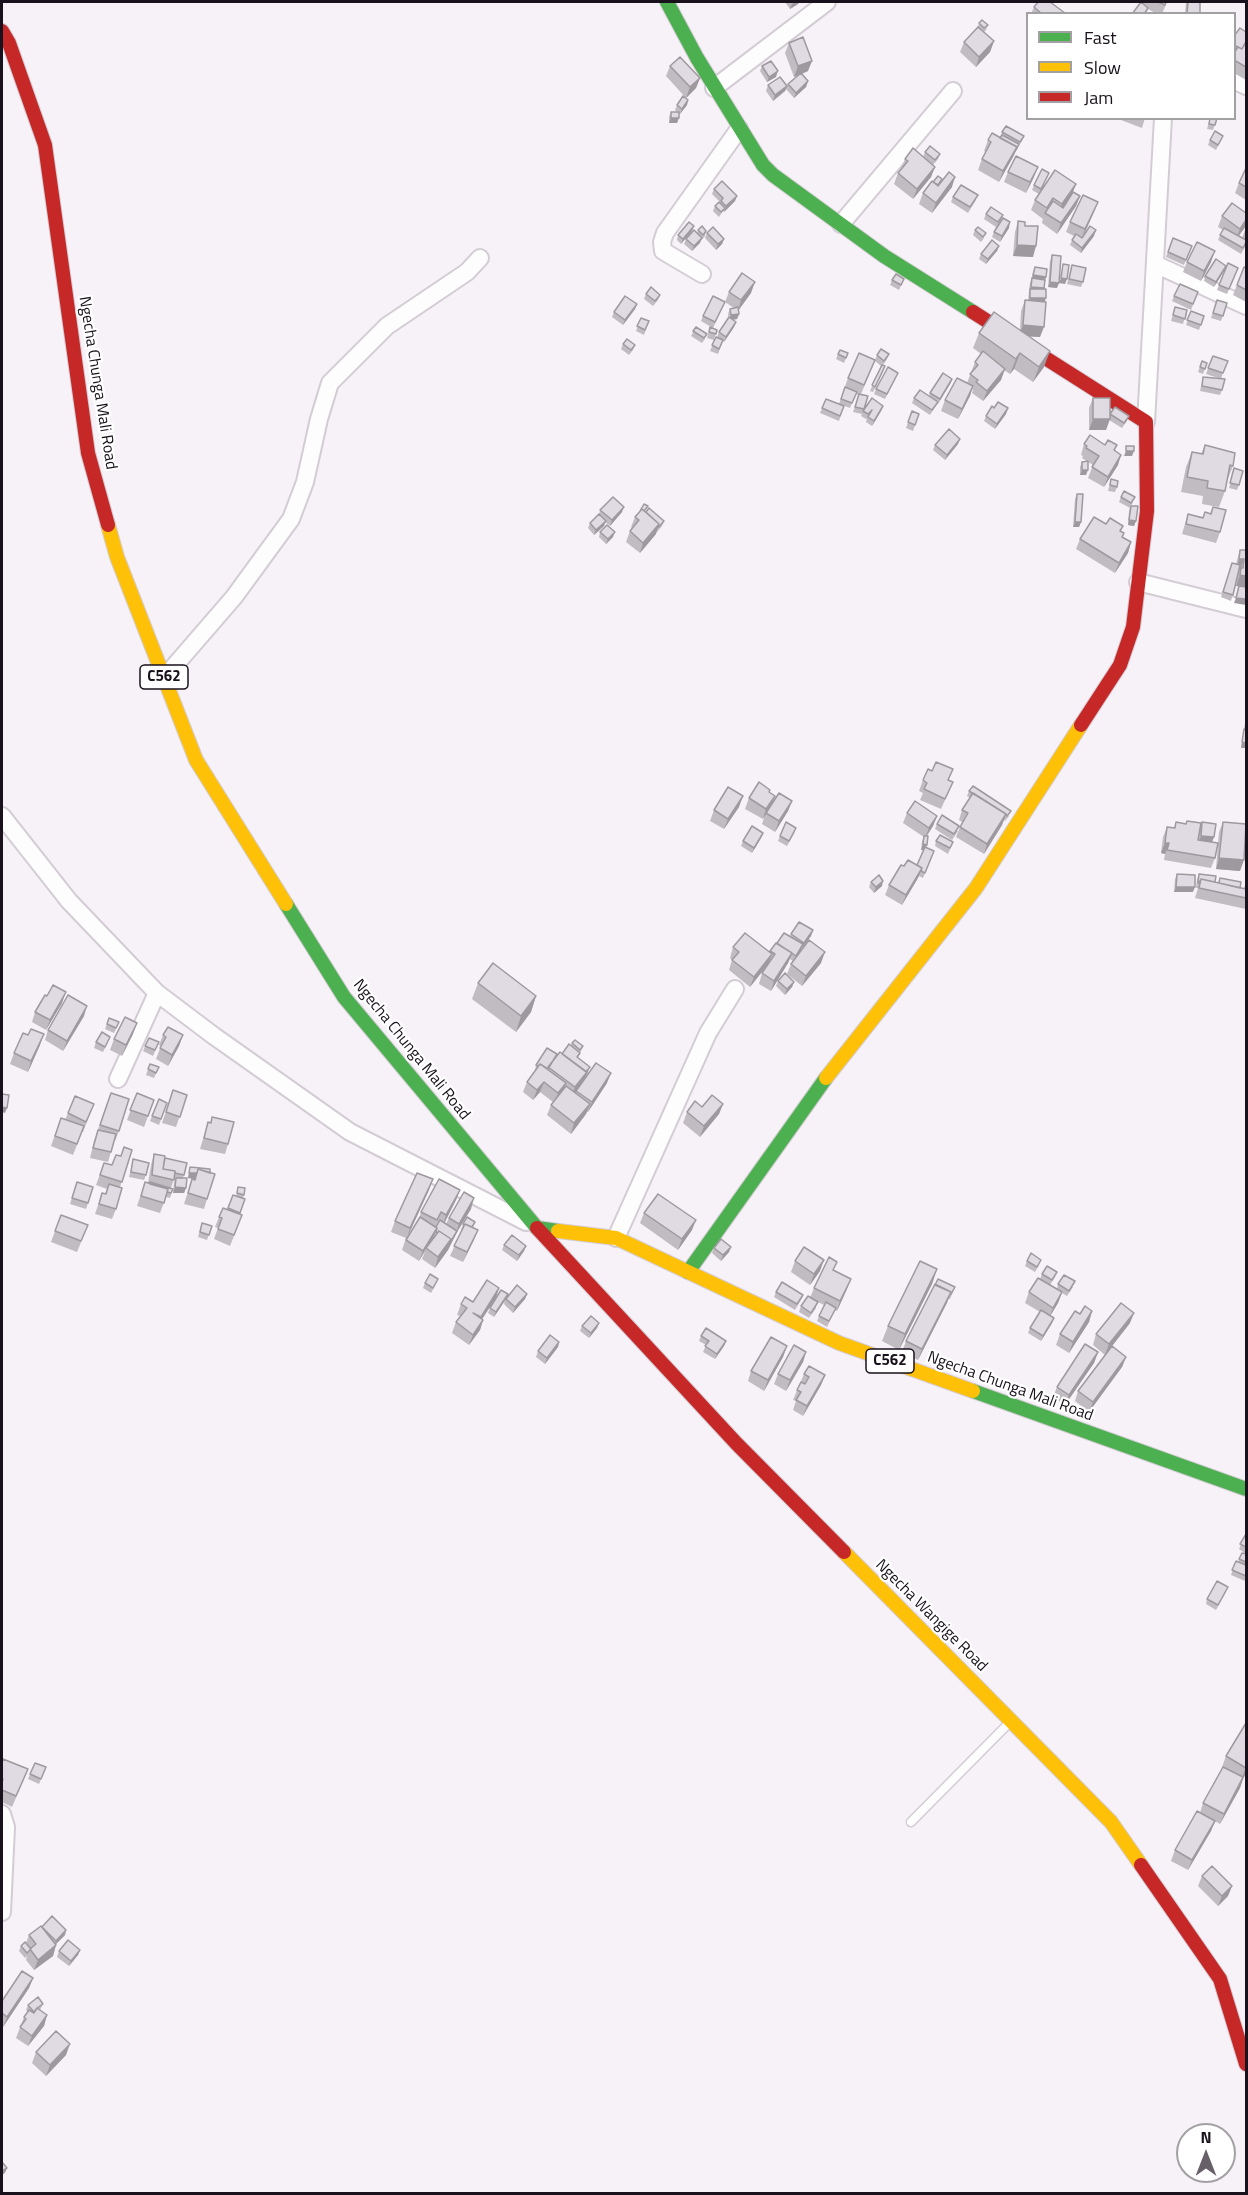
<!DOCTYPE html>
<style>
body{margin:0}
#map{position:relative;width:1248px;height:2195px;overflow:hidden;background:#f7f2f8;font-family:"Titillium Web",sans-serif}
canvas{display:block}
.frame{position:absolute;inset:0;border:3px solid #19111b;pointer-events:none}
.legend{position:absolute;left:1026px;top:12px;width:210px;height:108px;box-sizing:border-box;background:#fff;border:2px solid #a3a0a4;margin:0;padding:8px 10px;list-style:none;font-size:18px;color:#19111b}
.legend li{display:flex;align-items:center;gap:12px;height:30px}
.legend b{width:30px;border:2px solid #a3a0a4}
.north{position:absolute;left:1176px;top:2123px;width:60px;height:60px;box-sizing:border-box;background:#fff;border:2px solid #a3a0a4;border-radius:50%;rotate:0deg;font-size:16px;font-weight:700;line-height:24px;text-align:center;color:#19111b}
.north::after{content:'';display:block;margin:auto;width:21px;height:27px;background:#676068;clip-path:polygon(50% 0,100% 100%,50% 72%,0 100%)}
</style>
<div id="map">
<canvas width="1248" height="2195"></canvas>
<div class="frame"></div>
<ul class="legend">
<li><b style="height:8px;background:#4caf50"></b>Fast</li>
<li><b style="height:8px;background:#ffc107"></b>Slow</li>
<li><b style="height:8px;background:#c62828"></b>Jam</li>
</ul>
<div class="north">N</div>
</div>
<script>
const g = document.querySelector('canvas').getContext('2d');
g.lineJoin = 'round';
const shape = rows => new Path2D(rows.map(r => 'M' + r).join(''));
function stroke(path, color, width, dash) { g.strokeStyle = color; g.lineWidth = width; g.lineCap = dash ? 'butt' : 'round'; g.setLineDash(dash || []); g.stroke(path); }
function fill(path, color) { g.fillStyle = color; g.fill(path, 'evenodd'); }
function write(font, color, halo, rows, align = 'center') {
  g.font = font + ' "Titillium Web",sans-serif'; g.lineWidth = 4.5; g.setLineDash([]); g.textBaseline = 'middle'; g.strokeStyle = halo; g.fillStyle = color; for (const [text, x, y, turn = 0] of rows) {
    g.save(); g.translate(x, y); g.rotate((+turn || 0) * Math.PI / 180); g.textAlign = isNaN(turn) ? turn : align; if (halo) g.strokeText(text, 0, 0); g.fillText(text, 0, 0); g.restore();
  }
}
const lane = shape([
 [911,1822,1011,1721]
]);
const street = shape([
 [1234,80,1246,86],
 [714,88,827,2],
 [841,224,953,91],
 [1155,264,1246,306],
 [702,274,663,251,662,242,665,233,739,129],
 [1146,422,1163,118],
 [1138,582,1246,609],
 [164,678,234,597,291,519,305,482,319,419,330,383,387,326,467,272,480,258],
 [2,816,69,901,157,993,214,1036,350,1132,526,1222],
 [118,1079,157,993],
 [616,1238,708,1033,735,989],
 [2,1814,6,1827,2,1912]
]);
const fast = shape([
 [667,2,697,58,763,165,773,175,884,256,973,312],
 [286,904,344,997,537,1228,558,1231],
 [688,1272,826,1078],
 [973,1391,1246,1489]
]);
const slow = shape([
 [108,525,117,557,196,760,286,904],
 [826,1078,976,888,1081,725],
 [558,1231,616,1238,839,1343,973,1391],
 [844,1552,1111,1822,1141,1865]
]);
const jam = shape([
 [2,31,9,43,45,145,88,453,108,525],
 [973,312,1146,422,1147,511,1133,627,1120,665,1081,725],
 [537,1228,736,1443,844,1552],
 [1141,1865,1220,1979,1246,2064]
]);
stroke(lane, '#d3ccd4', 11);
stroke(street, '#d3ccd4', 20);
stroke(fast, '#d3ccd4', 16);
stroke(slow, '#d3ccd4', 16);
stroke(jam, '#d3ccd4', 16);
stroke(lane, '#fefdfe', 8);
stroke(street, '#fefdfe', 16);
stroke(fast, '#4caf50', 14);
stroke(slow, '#ffc107', 14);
stroke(jam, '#c62828', 14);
fill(shape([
 [785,2,799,2,798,4,790,9],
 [1142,2,1167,2,1162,14,1157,14,1148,9,1146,14,1132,14],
 [1186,2,1200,2,1200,14,1185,14],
 [1034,7,1065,14,1031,14],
 [979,23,988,25,986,30,984,32,994,41,990,52,976,67,960,52,964,42,977,29],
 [1246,32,1246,80,1234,73,1235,51,1234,51,1234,36],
 [789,43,808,71,802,74,808,81,806,87,794,98,786,89,785,91,773,101,766,91,768,85,787,86,788,84,798,75,794,77,785,53],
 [670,66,700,78,696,88,686,98,666,76],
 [762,66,776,77,767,82,760,71],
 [688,100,687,105,680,114,679,114,677,123,669,123,669,117,671,112,677,112,675,110,677,105],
 [1121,118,1145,118,1142,128,1121,120],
 [1210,118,1217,118,1213,130,1207,129],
 [1002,132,1024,136,1022,141,1018,147,1013,157,999,182,978,170,982,159,986,152,984,151,988,140,1000,138],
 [1223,136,1216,150,1208,145,1210,140],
 [925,152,940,154,938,159,933,165,931,177,913,199,894,184,898,173,901,169,905,159,923,157],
 [1246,168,1246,200,1235,193,1239,183],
 [1008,172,1034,177,1026,193,1004,182],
 [1049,173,1041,190,1073,192,1080,196,1076,206,1057,234,1042,223,1043,218,1043,219,1031,210,1035,200,1039,194,1032,190,1034,185],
 [933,182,941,182,952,187,932,213,919,204,923,193],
 [714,189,737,196,735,201,724,212,723,211,719,217,713,211,715,206,720,202,712,194],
 [953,197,976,200,968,213,951,202],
 [1098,202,1083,237,1094,236,1081,253,1070,245,1074,236,1066,232,1070,222],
 [986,214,1003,215,1001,220,1009,228,1000,242,992,237,996,227,984,219],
 [1222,216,1246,226,1239,236,1242,238,1246,227,1246,245,1241,254,1218,240,1223,230,1218,227],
 [1018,221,1025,226,1033,257,1013,256,1015,232],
 [694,226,692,231,681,244,677,240,678,235],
 [698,230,706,231,705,236,692,251,684,244,686,239,697,233],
 [975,230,984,238,981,242,973,235],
 [707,233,724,239,722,244,716,250,705,238],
 [1173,238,1192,246,1184,265,1166,257],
 [999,246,997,251,986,264,979,259,981,254],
 [1052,255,1057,288,1048,287,1050,261],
 [1187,262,1211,262,1201,281,1183,272],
 [1228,263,1238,268,1227,294,1217,290],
 [1072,265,1083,282,1081,287,1067,284],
 [1035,267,1046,277,1044,289,1045,302,1040,337,1028,336,1044,367,1033,382,1014,369,1010,374,1004,370,1001,380,983,401,972,393,973,390,972,389,970,396,958,419,941,411,945,400,967,383,975,362,981,354,973,348,979,333,1020,330,1021,311,1025,300,1028,300,1030,283],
 [1244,267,1246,268,1246,302,1233,295],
 [1224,271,1214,287,1204,281,1205,276],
 [904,279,899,290,890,285,892,280],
 [729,292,751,293,739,309,739,314,737,319,733,320,736,322,734,327,724,342,723,341,718,354,710,351,716,337,717,337,719,332,729,318,728,314,730,309,734,308,725,302],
 [1198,292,1191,310,1172,301,1174,296],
 [646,294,660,295,658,300,653,306,644,299],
 [1217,300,1227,303,1221,321,1211,318],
 [725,302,713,328,701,321,703,316],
 [637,304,635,309,623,325,612,317,614,312],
 [1175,307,1187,310,1183,324,1171,321],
 [1191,311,1204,316,1199,330,1186,325],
 [641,318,649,321,644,335,636,331],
 [696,327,705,339,702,343,691,336],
 [710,327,717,330,714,340,707,338],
 [623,344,635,345,633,350,629,355,621,349],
 [848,353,844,363,836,359,838,354],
 [889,354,887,359,883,365,885,366,883,372,873,392,870,391,881,366,875,361,861,394,868,396,864,410,883,406,881,411,872,426,866,422,867,418,866,419,861,416,862,414,853,412,859,395,856,394,850,408,839,404,848,378,875,360,877,355],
 [1213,356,1223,373,1221,379,1222,390,1220,395,1200,391,1203,377,1221,379,1206,374],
 [1202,361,1207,363,1203,374,1198,372],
 [896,378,885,399,874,394,876,389],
 [952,379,950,384,930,415,912,403,914,398,929,396,930,393],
 [1093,398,1110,415,1115,407,1129,416,1127,421,1122,428,1109,420,1106,430,1089,430,1089,408],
 [826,399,844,406,839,421,820,413],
 [1008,408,1006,414,995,429,984,421,986,416],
 [912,411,919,414,913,431,906,428],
 [958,444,945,460,933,450,935,445],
 [1084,444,1115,451,1118,465,1104,487,1088,478,1093,465,1088,462,1086,475,1080,475,1080,467,1082,462,1087,461,1082,458,1083,456,1081,455],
 [1205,445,1233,466,1227,481,1225,491,1219,507,1202,504,1203,496,1181,492,1186,467,1192,452,1201,454],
 [1233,474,1239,485,1237,490,1229,488],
 [1111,479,1117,487,1115,492,1108,491],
 [1077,494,1081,522,1079,527,1073,527,1075,499],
 [1121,497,1133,502,1131,506,1136,521,1134,526,1128,525,1129,511,1130,507,1130,508,1119,502],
 [1213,507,1220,532,1216,543,1182,534,1188,514,1203,517,1210,514],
 [600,510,622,512,610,526,605,522,604,526,594,535,588,528,590,523,599,515],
 [645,512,664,521,662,526,657,532,656,532,656,534,640,553,626,542,630,531,632,528,631,527,635,517],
 [1106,524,1124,533,1123,537,1131,542,1128,553,1115,573,1076,549,1080,539],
 [600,532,613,537,606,544,599,537],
 [1240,550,1246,550,1246,587,1236,586,1237,579,1231,601,1221,597,1232,563,1236,564],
 [1246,717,1246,748,1241,748],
 [923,780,949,780,953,782,941,809,920,800,923,793,919,791],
 [969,791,1009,816,1005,821,1004,820,1002,825,984,854,956,837,962,822,959,820,962,810,970,798,967,796],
 [769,792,775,796,771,805,792,801,788,811,775,832,762,824,765,815,763,819,745,809,749,798],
 [739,807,724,829,710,821,714,810],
 [907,813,937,816,933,826,927,836,926,847,934,851,923,878,919,876,902,905,885,895,889,885,904,866,917,865,923,850,921,850,922,841,924,837,903,823],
 [1187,821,1201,823,1214,837,1212,842,1215,858,1211,868,1164,860,1165,854,1161,853,1163,837,1167,827,1174,828,1176,822,1186,824],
 [786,822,796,828,794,834,787,846,778,841],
 [1223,822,1240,871,1216,869,1219,832],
 [937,824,958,831,952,840,935,829],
 [763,833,761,838,752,853,741,846,743,841],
 [936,841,953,842,948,854,935,846],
 [1177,874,1193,892,1174,892,1175,879],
 [1199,874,1218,883,1220,878,1240,888,1244,888,1246,882,1246,909,1195,898,1198,888,1196,888,1197,879],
 [871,882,882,886,874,893,869,887],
 [813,930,811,936,798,954,821,963,802,986,787,974,791,964,793,961,790,959,788,963,771,991,759,984,762,973,767,966,750,987,729,970,732,960,730,958,733,947,770,952,776,943,777,943,790,936,791,934],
 [778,981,794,982,792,987,785,995,776,986],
 [478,983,536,996,531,1012,516,1032,472,999],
 [62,1003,46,1030,32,1022,35,1012],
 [84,1016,63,1051,45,1040,48,1030],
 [109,1018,119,1022,114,1033,105,1029],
 [133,1034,122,1056,110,1050,114,1039],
 [28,1035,40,1045,28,1072,10,1064,14,1053],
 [163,1035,183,1035,179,1046,168,1066,156,1059,161,1046,159,1045],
 [149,1038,159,1042,153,1056,143,1051],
 [96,1042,108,1042,103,1052,94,1048],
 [572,1043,583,1046,578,1058,588,1072,583,1081,607,1083,588,1112,587,1112,586,1114,571,1134,547,1115,551,1105,553,1102,540,1092,533,1100,523,1092,527,1082,535,1071,536,1065,562,1054,571,1045],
 [150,1064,159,1067,154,1078,146,1075],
 [173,1090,187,1095,176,1127,162,1123],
 [137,1093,154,1100,144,1127,127,1120],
 [159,1099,167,1103,159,1125,150,1121],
 [107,1103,119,1131,115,1141,114,1141,108,1162,90,1158,94,1141],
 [723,1104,719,1114,700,1137,683,1123,687,1112,702,1107],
 [68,1113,90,1114,83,1132,82,1132,73,1155,51,1146,61,1118,65,1120],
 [212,1117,228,1144,225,1154,200,1149,208,1122,210,1123],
 [132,1150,120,1187,116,1209,112,1219,95,1214,102,1193,105,1194,107,1189,96,1185,104,1163,112,1165,121,1156],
 [154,1154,164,1160,187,1163,183,1178,186,1188,184,1193,173,1193,174,1183,175,1179,174,1179,171,1188,173,1189,170,1198,166,1197,160,1213,137,1206,145,1182,148,1183,151,1165],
 [133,1159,146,1175,144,1180,129,1177],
 [190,1167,210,1169,207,1199,204,1209,184,1204,192,1179,195,1179,188,1178],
 [77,1182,88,1203,86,1209,70,1204],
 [238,1187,244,1195,243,1198,245,1199,239,1214,238,1226,230,1246,214,1239,218,1228,215,1227,219,1217,227,1209,233,1195,236,1196],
 [429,1190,407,1237,419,1219,421,1212,460,1190,456,1200,444,1223,446,1224,449,1218,471,1209,457,1232,448,1250,435,1268,422,1259,425,1252,419,1261,402,1250,406,1238,391,1232,395,1221],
 [644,1213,692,1230,678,1250,640,1223],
 [61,1215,88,1225,77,1252,51,1242],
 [475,1222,473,1227,478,1230,463,1262,450,1256,462,1230,461,1230,463,1224],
 [202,1223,212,1226,207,1240,198,1237],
 [504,1245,526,1246,524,1251,517,1261,502,1250],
 [731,1247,729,1252,721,1261,712,1253,714,1248],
 [795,1261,820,1271,810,1285,791,1272],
 [1027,1261,1039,1265,1035,1272,1025,1266],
 [937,1269,932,1284,899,1350,882,1341,888,1326],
 [834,1270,847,1289,837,1311,835,1310,827,1327,817,1321,824,1305,814,1300,816,1308,809,1318,799,1312,801,1306,810,1298,814,1288],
 [1042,1274,1055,1277,1050,1285,1057,1289,1058,1284,1073,1287,1067,1296,1062,1293,1058,1303,1050,1316,1052,1323,1041,1341,1028,1333,1030,1328,1040,1312,1025,1303,1029,1292,1040,1279],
 [438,1279,436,1284,431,1293,423,1288,425,1283],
 [487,1280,482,1319,483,1320,480,1330,469,1345,452,1333,456,1322,460,1316,457,1315,461,1304,473,1302],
 [955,1287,950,1299,948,1299,918,1360,902,1352,906,1341],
 [776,1292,803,1295,801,1300,795,1310,774,1297],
 [527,1294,525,1299,513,1313,504,1304,505,1300,494,1317,488,1313,490,1308,506,1298],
 [1092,1311,1089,1322,1069,1353,1056,1345,1060,1334,1080,1314],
 [599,1323,597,1328,589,1338,580,1331,582,1326],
 [1130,1323,1112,1346,1126,1357,1122,1367,1089,1412,1075,1401,1078,1391,1105,1355,1093,1345,1096,1334],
 [701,1336,726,1341,724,1346,715,1359,703,1352,706,1345,699,1341],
 [559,1342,558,1347,545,1364,536,1357,538,1351],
 [787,1346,783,1357,764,1391,748,1381,751,1371],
 [806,1352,803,1362,786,1391,774,1384,778,1374],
 [1098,1352,1094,1363,1065,1405,1053,1397,1057,1387],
 [804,1374,825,1375,821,1385,803,1416,793,1410,796,1401,793,1400],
 [1246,1534,1246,1554,1239,1549],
 [1242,1553,1246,1554,1246,1579,1245,1581,1231,1575,1236,1561,1238,1562],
 [1226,1592,1216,1610,1206,1604,1207,1599],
 [1246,1723,1246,1773,1243,1779,1240,1788,1220,1824,1215,1821,1211,1831,1188,1870,1171,1861,1175,1850,1200,1813,1203,1803,1221,1770,1226,1756],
 [2,1763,24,1779,12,1807,2,1802],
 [46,1767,39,1784,28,1779,30,1774],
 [1202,1876,1232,1886,1228,1896,1218,1906,1198,1886],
 [42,1927,66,1930,65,1935,56,1944,56,1945,53,1956,34,1970,26,1960,27,1956,25,1958,19,1951,21,1946,26,1943,29,1935],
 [80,1950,78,1955,69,1966,57,1957,59,1951],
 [33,1978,29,1988,3,2027,2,2026,2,2001],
 [43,2004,40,2010,47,2015,44,2026,28,2046,16,2038,24,2017,28,2012,26,2010,28,2005],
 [36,2052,66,2055,46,2076,32,2063]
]), '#c1bbc2');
fill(shape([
 [796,2,799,2,798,4,790,9,792,4],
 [994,41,990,52,976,67,979,57],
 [812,61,808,71,794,77,798,66],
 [778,71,776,77,767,82,769,77],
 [700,78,696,88,686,98,690,87],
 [808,81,806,87,794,98,796,93],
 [787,86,785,91,773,101,775,95],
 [688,100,687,105,680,114,682,109],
 [671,118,679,118,677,123,669,123],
 [1019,144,1013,157,999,182,1003,171],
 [935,167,931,177,913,199,917,189],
 [1038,167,1034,177,1026,193,1030,182],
 [955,177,952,187,932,213,936,203],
 [1076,184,1072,195,1058,215,1062,204],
 [737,196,735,201,724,212,726,206],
 [1080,196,1076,206,1057,234,1061,223],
 [1098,202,1094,212,1082,239,1085,229],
 [1246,220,1246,226,1236,239,1240,229],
 [1010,222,1009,228,1000,242,1002,236],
 [694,226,692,231,681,244,683,239],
 [1096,230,1094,236,1081,253,1082,248],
 [702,238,700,243,692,251,694,246],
 [724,239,722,244,716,250,718,244],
 [1017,245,1036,246,1033,257,1013,256],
 [999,246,997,251,986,264,988,259],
 [1215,251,1211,262,1201,281,1204,271],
 [1226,266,1224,271,1214,287,1216,282],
 [1033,275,1046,277,1044,282,1032,280],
 [1061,278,1067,279,1065,284,1059,283],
 [755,282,751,293,738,311,741,300],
 [1050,282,1059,283,1057,288,1048,287],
 [1031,287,1044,288,1042,293,1030,289,1029,292],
 [1030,298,1046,298,1044,304,1028,304],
 [637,304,635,309,623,325,625,320],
 [739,314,737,319,729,320,731,315],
 [736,322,734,327,724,342,726,337],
 [1023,325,1044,327,1040,337,1019,336],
 [1050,351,1044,367,1033,382,1039,367],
 [1020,353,1014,369,1010,374,1016,359],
 [1005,369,1001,380,983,401,987,391],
 [952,379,950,384,938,404,940,399],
 [973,386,970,396,958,419,962,409],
 [883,406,881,411,872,426,874,421],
 [1008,408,1006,414,995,429,997,424],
 [1093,419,1110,419,1106,430,1089,430],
 [960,439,958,444,945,460,947,455],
 [1126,451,1134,451,1132,456,1124,456],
 [1121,455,1118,465,1104,487,1108,477],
 [1082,470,1088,470,1086,475,1080,475],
 [624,507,622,512,610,526,612,520],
 [1129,520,1136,521,1134,526,1128,525],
 [606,521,604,526,594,535,596,530],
 [1075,522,1081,522,1079,527,1073,527],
 [659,524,656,534,640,553,643,543],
 [615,532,613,537,606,544,608,539],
 [1131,542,1128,553,1115,573,1119,563],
 [1239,559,1244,559,1240,570,1236,570],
 [1240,575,1246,576,1246,587,1236,586],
 [1236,598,1246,599,1246,605,1234,603],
 [1242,742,1246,743,1246,748,1241,748],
 [743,796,739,807,724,829,728,819],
 [775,796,771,806,763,819,766,809],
 [792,801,788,811,775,832,779,821],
 [1006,814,1002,825,984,854,987,844],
 [937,816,933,826,925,838,929,828],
 [763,833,761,838,752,853,754,848],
 [1201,836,1214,837,1212,842,1199,841],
 [1165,843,1169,843,1165,854,1161,853],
 [923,844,927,845,925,850,921,850],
 [1219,858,1244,860,1240,871,1216,869],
 [922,868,918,878,902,905,906,895],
 [883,881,882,886,874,893,876,887],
 [1176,887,1195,887,1193,892,1174,892],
 [813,930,811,936,802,948,804,943],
 [825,952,821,963,802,986,806,976],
 [792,953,788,963,771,991,774,981],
 [772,954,768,964,750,987,754,977],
 [794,982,792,987,785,995,787,989],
 [66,992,62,1003,46,1030,50,1020],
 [536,996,531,1012,516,1032,521,1016],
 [87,1006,84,1016,63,1051,67,1041],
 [137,1023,133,1034,122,1056,126,1045],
 [44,1034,40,1045,28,1072,31,1061],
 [183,1035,179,1046,168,1066,172,1055],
 [590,1067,583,1083,571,1098,575,1087],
 [611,1073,607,1083,588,1112,592,1102],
 [544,1082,540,1092,533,1100,537,1090],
 [566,1083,562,1093,554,1103,558,1093],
 [590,1104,586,1114,571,1134,574,1123],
 [723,1104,719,1114,700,1137,704,1126],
 [2,1107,7,1108,5,1113,2,1112],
 [189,1173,197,1173,195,1179,188,1178],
 [433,1179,429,1190,407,1238,410,1228],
 [175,1187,186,1188,184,1193,173,1193],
 [460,1190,456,1200,443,1226,446,1215],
 [474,1198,471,1209,457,1232,448,1250,435,1268,438,1257,456,1233,459,1224],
 [696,1220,692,1230,678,1250,682,1239],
 [437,1228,433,1238,426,1248,419,1261,423,1251],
 [478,1230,474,1240,463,1262,467,1252],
 [526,1246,524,1251,517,1261,519,1255],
 [731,1247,729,1252,721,1261,723,1255],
 [824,1260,820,1271,810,1285,814,1274],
 [937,1269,932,1284,899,1350,905,1334],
 [851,1279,847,1289,837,1311,840,1301],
 [499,1288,496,1298,477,1327,481,1317],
 [951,1292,947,1303,918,1360,922,1349],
 [1062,1292,1058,1303,1049,1318,1053,1308],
 [508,1294,506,1299,494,1317,496,1312],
 [527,1294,525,1299,513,1313,515,1307],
 [1092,1311,1089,1322,1069,1353,1073,1342],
 [1134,1313,1130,1323,1105,1355,1109,1344],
 [1054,1318,1052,1323,1041,1341,1043,1336],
 [483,1320,480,1330,469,1345,473,1335],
 [599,1323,597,1328,589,1338,591,1333],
 [726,1341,724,1346,715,1359,717,1354],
 [559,1342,558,1347,545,1364,547,1358],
 [787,1346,783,1357,764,1391,768,1380],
 [806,1352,803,1362,786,1391,790,1380],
 [1098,1352,1094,1363,1065,1405,1069,1395],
 [1126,1357,1122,1367,1089,1412,1093,1402],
 [825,1375,821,1385,803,1416,807,1406],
 [1246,1767,1246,1773,1243,1779,1240,1788,1220,1824,1224,1814,1240,1783],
 [1215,1821,1211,1831,1188,1870,1192,1860],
 [1232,1886,1228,1896,1218,1906,1222,1896],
 [66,1930,65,1935,54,1946,56,1941],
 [56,1945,53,1956,34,1970,38,1960],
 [80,1950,78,1955,69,1966,71,1961],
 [33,1978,29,1988,3,2027,7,2017],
 [47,2015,44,2026,28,2046,32,2036],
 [70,2044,66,2055,46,2076,50,2065],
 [7,2168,5,2173,2,2175,2,2171]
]), '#9d999e');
const building = shape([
 [1038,2,1050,2,1065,13,1042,14,1034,7,1038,2],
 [1141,2,1148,8,1144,14,1132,14,1141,2],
 [1158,2,1166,2,1165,5,1158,2],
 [1188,2,1200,2,1200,14,1187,14,1188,2],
 [982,20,988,25,984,28,979,23,982,20],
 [978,27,994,41,979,57,964,42,978,27],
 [1240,28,1246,32,1246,42,1242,49,1234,45,1234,36,1240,28],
 [803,37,812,61,798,66,789,43,803,37],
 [1245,43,1246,43,1246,67,1234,60,1234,53,1238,47,1242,49,1245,43],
 [680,57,700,78,690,87,670,66,680,57],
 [771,61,778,71,769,77,762,66,771,61],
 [801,73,808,81,796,93,788,84,801,73],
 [780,77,787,86,775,95,768,85,780,77],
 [683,96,688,100,682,109,677,105,683,96],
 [671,112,679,112,679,118,671,118,671,112],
 [1210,118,1217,118,1215,125,1209,124,1210,118],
 [1006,126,1024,136,1020,142,1002,132,1006,126],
 [1215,131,1223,136,1218,145,1210,140,1215,131],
 [992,133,1017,147,1003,171,982,159,991,142,988,140,992,133],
 [1002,135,1019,144,1016,150,1017,147,1000,138,1002,135],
 [930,146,940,154,935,160,925,152,930,146],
 [913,148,935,167,917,189,898,173,908,161,905,159,913,148],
 [1016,156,1038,167,1030,182,1008,172,1016,156],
 [1246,168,1246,187,1239,183,1246,168],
 [1042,169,1049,173,1041,189,1034,185,1042,169],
 [1055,170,1076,184,1062,204,1053,198,1047,208,1035,200,1055,170],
 [949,172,955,177,936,203,923,193,932,181,938,186,949,172],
 [938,176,942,179,938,185,933,182,938,176],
 [722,181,737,196,726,206,721,201,723,198,714,189,722,181],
 [961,185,978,195,970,207,953,197,961,185],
 [1073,192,1080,196,1061,223,1045,213,1053,201,1063,208,1073,192],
 [1083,195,1098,202,1085,229,1070,222,1083,195],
 [719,202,725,208,721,212,715,206,719,202],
 [1232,203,1246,213,1246,220,1240,229,1222,216,1232,203],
 [991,207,1003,215,998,222,986,214,991,207],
 [1003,218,1010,222,1002,236,994,232,1003,218],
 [1018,221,1025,222,1025,226,1038,226,1036,246,1017,245,1018,221],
 [689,222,694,226,683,239,678,235,689,222],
 [702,226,706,231,703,235,698,230,702,226],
 [1090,226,1096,230,1082,248,1072,240,1076,234,1082,238,1090,226],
 [713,227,724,239,718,244,707,233,713,227],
 [978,227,986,233,983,237,975,230,978,227],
 [1224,228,1246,240,1246,242,1243,248,1220,235,1224,228],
 [694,230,702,238,694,246,686,239,694,230],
 [1173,238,1192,246,1186,260,1168,252,1173,238],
 [992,240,999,246,988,259,981,254,992,240],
 [1197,242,1215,251,1204,271,1187,262,1197,242],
 [1052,255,1061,256,1059,283,1050,282,1052,255],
 [1216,259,1226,266,1216,282,1205,276,1216,259],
 [1228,263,1238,268,1229,289,1219,285,1228,263],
 [1063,264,1069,265,1067,279,1061,278,1063,264],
 [1072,265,1086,268,1083,282,1069,279,1072,265],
 [1035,267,1047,269,1046,277,1033,275,1035,267],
 [1244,267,1246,268,1246,290,1237,285,1244,267],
 [742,273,755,282,741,300,729,292,742,273],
 [896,274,904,279,901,285,892,280,896,274],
 [1032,278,1045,280,1044,288,1031,287,1032,278],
 [1180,284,1198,292,1193,304,1174,296,1180,284],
 [651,287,660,295,655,301,646,294,651,287],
 [1030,289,1046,289,1046,298,1030,298,1030,289],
 [625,296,637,304,625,320,614,312,625,296],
 [713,296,725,302,715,322,703,316,713,296],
 [1025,300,1046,302,1044,327,1023,325,1025,300],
 [1217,300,1227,303,1223,316,1213,313,1217,300],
 [738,307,739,314,731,315,730,309,738,307],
 [1175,307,1187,310,1185,319,1173,315,1175,307],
 [1191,311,1204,316,1201,325,1187,320,1191,311],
 [994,312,1050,351,1039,367,1020,353,1016,359,979,333,994,312],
 [729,317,736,322,726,337,719,332,729,317],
 [641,318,649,321,645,330,637,326,641,318],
 [696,327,707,334,704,338,693,331,696,327],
 [710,327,717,330,716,334,709,332,710,327],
 [716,337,723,340,719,349,712,345,716,337],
 [627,339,635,345,631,350,623,344,627,339],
 [881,349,889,354,884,361,877,355,881,349],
 [840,350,848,353,846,358,838,354,840,350],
 [983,351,1005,369,987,391,976,382,978,380,970,374,978,365,975,362,983,351],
 [859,353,875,360,864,385,848,378,859,353],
 [1213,356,1228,361,1223,373,1208,368,1213,356],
 [1202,361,1207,363,1205,369,1200,367,1202,361],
 [882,365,885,366,875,387,872,385,882,365],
 [888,367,898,373,887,394,876,389,888,367],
 [943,373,952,379,940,399,930,393,943,373],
 [1203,377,1225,379,1222,390,1202,386,1203,377],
 [957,378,973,386,962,409,945,400,957,378],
 [845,387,857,392,852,403,841,399,845,387],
 [920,390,938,402,932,410,914,398,920,390],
 [859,394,868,396,864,409,855,407,859,394],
 [872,398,883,406,874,421,868,417,872,410,868,414,863,411,872,398],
 [1093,398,1110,398,1110,419,1093,419,1093,398],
 [826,399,844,406,840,416,822,408,826,399],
 [998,402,1008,408,997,424,986,416,992,406,994,408,998,402],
 [1115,407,1129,416,1124,423,1110,414,1115,407],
 [912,411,919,414,915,425,908,422,912,411],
 [949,429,960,439,947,455,935,445,949,429],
 [1090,435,1105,445,1108,440,1117,445,1114,450,1121,455,1108,477,1092,467,1099,456,1086,448,1087,446,1084,444,1090,435],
 [1205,445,1235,453,1233,466,1230,465,1225,491,1207,488,1208,481,1187,477,1192,452,1203,454,1205,445],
 [1126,446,1134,446,1134,451,1126,451,1126,446],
 [1088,461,1088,470,1082,470,1082,462,1088,461],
 [1234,468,1243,471,1239,485,1230,483,1234,468],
 [1111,479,1118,481,1117,487,1110,485,1111,479],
 [1124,491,1135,497,1131,503,1121,497,1124,491],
 [1077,494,1083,494,1081,522,1075,522,1077,494],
 [613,497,624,507,612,520,600,510,613,497],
 [644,504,648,506,644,511,642,509,640,511,644,504],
 [1131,506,1138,506,1136,521,1129,520,1131,506],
 [1213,507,1226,510,1220,532,1186,524,1188,514,1203,518,1205,512,1211,514,1213,507],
 [649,508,664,521,659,527,658,527,659,524,646,512,649,508],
 [642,509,659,524,643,543,630,531,639,520,635,517,642,509],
 [599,514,606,521,596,530,590,523,599,514],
 [1094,517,1106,524,1110,518,1123,526,1120,531,1124,533,1122,537,1131,542,1119,563,1080,539,1094,517],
 [607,525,615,532,608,539,600,532,607,525],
 [1240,550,1246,550,1246,576,1240,575,1241,568,1243,568,1244,559,1239,559,1240,550],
 [1232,563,1240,565,1233,595,1223,592,1232,563],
 [1239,586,1246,587,1246,599,1236,598,1239,586],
 [1244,729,1246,730,1246,743,1242,742,1244,729],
 [936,762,953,769,948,780,953,782,945,799,924,789,927,783,923,780,928,769,932,771,936,762],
 [759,782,770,790,769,792,775,796,766,809,749,798,759,782],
 [973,786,1011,811,1007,816,1006,814,969,791,973,786],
 [728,787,743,796,728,819,714,810,728,787],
 [779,793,792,801,779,821,766,813,779,793],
 [973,793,1006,814,987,844,960,827,968,813,962,810,973,793],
 [915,801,937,816,929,828,907,813,915,801],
 [942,815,959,826,954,834,937,824,942,815],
 [1187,821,1201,823,1198,840,1218,843,1215,858,1167,850,1169,843,1165,843,1167,827,1175,828,1176,822,1186,824,1187,821],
 [786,822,796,828,789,841,780,836,786,822],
 [1202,822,1216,824,1214,837,1201,836,1202,822],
 [1223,822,1246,824,1244,860,1219,858,1223,822],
 [752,826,763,833,754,848,743,841,752,826],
 [940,835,953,842,950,848,936,841,940,835],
 [924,836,928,836,927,845,923,844,924,836],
 [925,847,934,851,925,873,921,871,922,868,917,865,925,847],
 [908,860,922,868,906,895,889,885,901,865,904,866,908,860],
 [1177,874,1195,875,1195,887,1176,887,1177,874],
 [1199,874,1216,876,1215,882,1201,879,1199,883,1198,883,1199,874],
 [879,875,883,881,876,887,871,882,879,875],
 [1220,878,1241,882,1240,888,1219,883,1220,878],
 [1201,879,1246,889,1246,898,1199,888,1201,879],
 [799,922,813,930,804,943,791,934,799,922],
 [745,933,772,954,754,977,732,960,739,952,733,947,745,933],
 [784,933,803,944,796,956,777,943,784,933],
 [809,940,825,952,806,976,791,964,809,940],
 [776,943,792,953,774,981,762,973,775,954,770,951,776,943],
 [493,963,536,996,521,1016,478,983,493,963],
 [785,973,794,982,787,989,778,981,785,973],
 [53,985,66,992,50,1020,35,1012,45,995,47,996,53,985],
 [68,995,87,1006,67,1041,48,1030,68,995],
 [125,1017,137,1023,126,1045,114,1039,125,1017],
 [109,1018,119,1022,116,1028,107,1024,109,1018],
 [168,1027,183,1035,172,1055,160,1048,166,1037,163,1035,168,1027],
 [31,1029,44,1034,31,1061,14,1053,23,1033,28,1035,31,1029],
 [102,1032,110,1037,105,1047,96,1042,102,1032],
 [149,1038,159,1042,155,1050,145,1046,149,1038],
 [575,1040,583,1046,580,1050,572,1043,575,1040],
 [569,1044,580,1053,577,1057,590,1067,586,1072,562,1054,569,1044],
 [547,1048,557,1054,548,1069,540,1064,538,1066,536,1065,547,1048],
 [560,1052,587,1072,575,1087,548,1067,560,1052],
 [596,1063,611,1073,592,1102,576,1091,596,1063],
 [150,1064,159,1067,156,1073,148,1069,150,1064],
 [540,1064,566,1083,558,1093,544,1082,537,1090,527,1082,540,1064],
 [566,1086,590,1104,574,1123,551,1105,566,1086],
 [173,1090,187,1095,180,1117,166,1112,173,1090],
 [111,1093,129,1099,119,1131,100,1125,111,1093],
 [137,1093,154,1100,148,1116,130,1110,137,1093],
 [2,1094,9,1095,7,1108,2,1107,2,1094],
 [712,1095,723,1104,704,1126,687,1112,695,1101,702,1107,712,1095],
 [75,1096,94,1104,86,1122,68,1113,75,1096],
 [159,1099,167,1103,161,1119,152,1116,159,1099],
 [212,1117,234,1122,228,1144,204,1138,208,1122,211,1123,212,1117],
 [61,1118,84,1126,77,1144,55,1136,61,1118],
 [98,1130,116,1134,111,1152,93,1148,98,1130],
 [124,1147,132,1150,122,1182,100,1175,104,1163,112,1165,116,1155,121,1156,124,1147],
 [154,1154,165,1156,163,1169,175,1171,174,1180,152,1175,154,1154],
 [165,1158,187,1163,184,1175,175,1173,175,1171,163,1169,165,1158],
 [133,1159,149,1163,146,1175,131,1172,133,1159],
 [190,1167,210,1169,210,1173,198,1169,197,1173,189,1173,190,1167],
 [198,1169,215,1174,207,1199,188,1193,192,1179,195,1180,198,1169],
 [417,1173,433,1179,410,1228,395,1221,417,1173],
 [176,1178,187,1178,186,1188,175,1187,176,1178],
 [439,1179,460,1190,446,1215,441,1212,437,1220,421,1212,439,1179],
 [77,1182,93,1187,88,1203,72,1198,77,1182],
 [145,1182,168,1189,164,1203,141,1196,145,1182],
 [150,1182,173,1189,171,1193,167,1192,168,1189,150,1184,150,1182],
 [109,1184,122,1188,116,1209,99,1204,102,1193,106,1194,109,1184],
 [238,1187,245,1188,244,1195,237,1193,238,1187],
 [464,1192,474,1198,459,1224,449,1218,464,1192],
 [658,1194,696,1220,682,1239,644,1213,658,1194],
 [233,1195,245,1199,240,1213,228,1208,233,1195],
 [223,1208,242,1215,234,1235,218,1229,222,1218,219,1217,223,1208],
 [61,1215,88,1225,81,1241,55,1231,61,1215],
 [420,1217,437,1228,423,1251,406,1240,420,1217],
 [467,1217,475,1222,472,1227,465,1224,464,1225,463,1224,467,1217],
 [440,1220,457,1231,451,1241,451,1239,439,1231,437,1233,436,1232,437,1228,436,1227,440,1220],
 [202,1223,212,1226,209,1235,200,1232,202,1223],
 [465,1224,478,1230,467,1252,454,1246,465,1224],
 [439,1231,451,1239,438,1257,426,1248,439,1231],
 [512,1235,526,1246,519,1255,504,1245,512,1235],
 [721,1239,731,1247,723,1255,714,1248,721,1239],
 [804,1247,824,1260,814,1274,795,1261,804,1247],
 [1031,1253,1041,1260,1037,1267,1027,1261,1031,1253],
 [829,1257,837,1262,833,1270,851,1279,840,1301,814,1288,829,1257],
 [920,1261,937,1269,905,1334,888,1326,920,1261],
 [1047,1266,1057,1272,1052,1280,1042,1274,1047,1266],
 [430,1274,438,1279,433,1288,425,1283,430,1274],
 [1064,1275,1075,1281,1069,1291,1058,1284,1064,1275],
 [1038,1278,1062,1292,1053,1308,1029,1292,1038,1278],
 [938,1279,955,1287,951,1294,950,1294,951,1292,935,1285,938,1279],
 [487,1280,499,1288,481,1317,473,1313,483,1320,473,1335,456,1322,467,1308,461,1304,465,1297,473,1302,487,1280],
 [782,1282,803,1295,797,1304,776,1292,782,1282],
 [935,1284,951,1292,922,1349,906,1341,935,1284],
 [517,1285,527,1294,515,1307,506,1299,517,1285],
 [501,1290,508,1294,496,1312,490,1308,501,1290],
 [808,1296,818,1302,811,1313,801,1306,808,1296],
 [826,1302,836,1308,829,1321,819,1316,826,1302],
 [1121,1303,1134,1313,1109,1344,1096,1334,1121,1303],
 [1085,1306,1092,1311,1073,1342,1060,1334,1075,1311,1080,1314,1085,1306],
 [1041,1310,1054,1318,1043,1336,1030,1328,1041,1310],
 [591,1316,599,1323,591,1333,582,1326,591,1316],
 [706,1328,726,1341,717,1354,705,1346,709,1341,701,1336,706,1328],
 [550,1335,559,1342,547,1358,538,1351,550,1335],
 [771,1337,787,1346,768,1380,751,1371,771,1337],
 [1085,1344,1098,1352,1069,1395,1057,1387,1085,1344],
 [794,1345,806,1352,790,1380,778,1374,794,1345],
 [1112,1346,1126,1357,1093,1402,1078,1391,1112,1346],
 [809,1366,825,1375,807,1406,796,1400,801,1392,797,1390,801,1382,805,1384,809,1377,804,1374,809,1366],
 [1246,1534,1246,1547,1240,1544,1246,1534],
 [1242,1553,1246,1554,1246,1562,1239,1559,1242,1553],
 [1236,1561,1246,1565,1246,1576,1232,1570,1236,1561],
 [1217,1581,1228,1587,1218,1605,1207,1599,1217,1581],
 [1246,1723,1246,1768,1226,1756,1246,1723],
 [3,1759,28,1769,16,1796,2,1790,2,1782,3,1779,2,1778,2,1763,3,1759],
 [35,1763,46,1767,41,1779,30,1774,35,1763],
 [1223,1767,1243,1777,1224,1814,1203,1803,1223,1767],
 [1197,1811,1215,1821,1192,1860,1175,1850,1197,1811],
 [1212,1866,1232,1886,1222,1896,1202,1876,1212,1866],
 [52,1916,66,1930,56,1941,42,1927,52,1916],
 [41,1926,56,1945,38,1960,30,1949,36,1944,29,1935,41,1926],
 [68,1940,80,1950,71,1961,59,1951,68,1940],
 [25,1942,31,1949,27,1953,21,1946,25,1942],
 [22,1971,33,1978,7,2017,2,2013,2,2001,22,1971],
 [38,1997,43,2004,37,2008,34,2012,28,2005,38,1997],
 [37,2008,47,2015,32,2036,20,2027,26,2019,24,2017,29,2010,34,2013,37,2008],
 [56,2031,70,2044,50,2065,36,2052,56,2031],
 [2,2162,7,2168,2,2171,2,2162]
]);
fill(building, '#e0dae2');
stroke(building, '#9d999e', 1.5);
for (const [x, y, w] of [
 [164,677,48],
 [890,1361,48]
]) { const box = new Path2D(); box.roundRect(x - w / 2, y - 12, w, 24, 4.5); g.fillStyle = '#fff'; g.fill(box); stroke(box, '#19111b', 1.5); }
write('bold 15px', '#19111b', null, [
 ["C562",164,677],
 ["C562",890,1361]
]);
write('16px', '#19111b', '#fff', [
 ["Ngecha Chunga Mali Road",97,383,81],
 ["Ngecha Chunga Mali Road",411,1050,51],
 ["Ngecha Chunga Mali Road",1010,1387,20],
 ["Ngecha Wangige Road",931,1616,45]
]);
</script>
